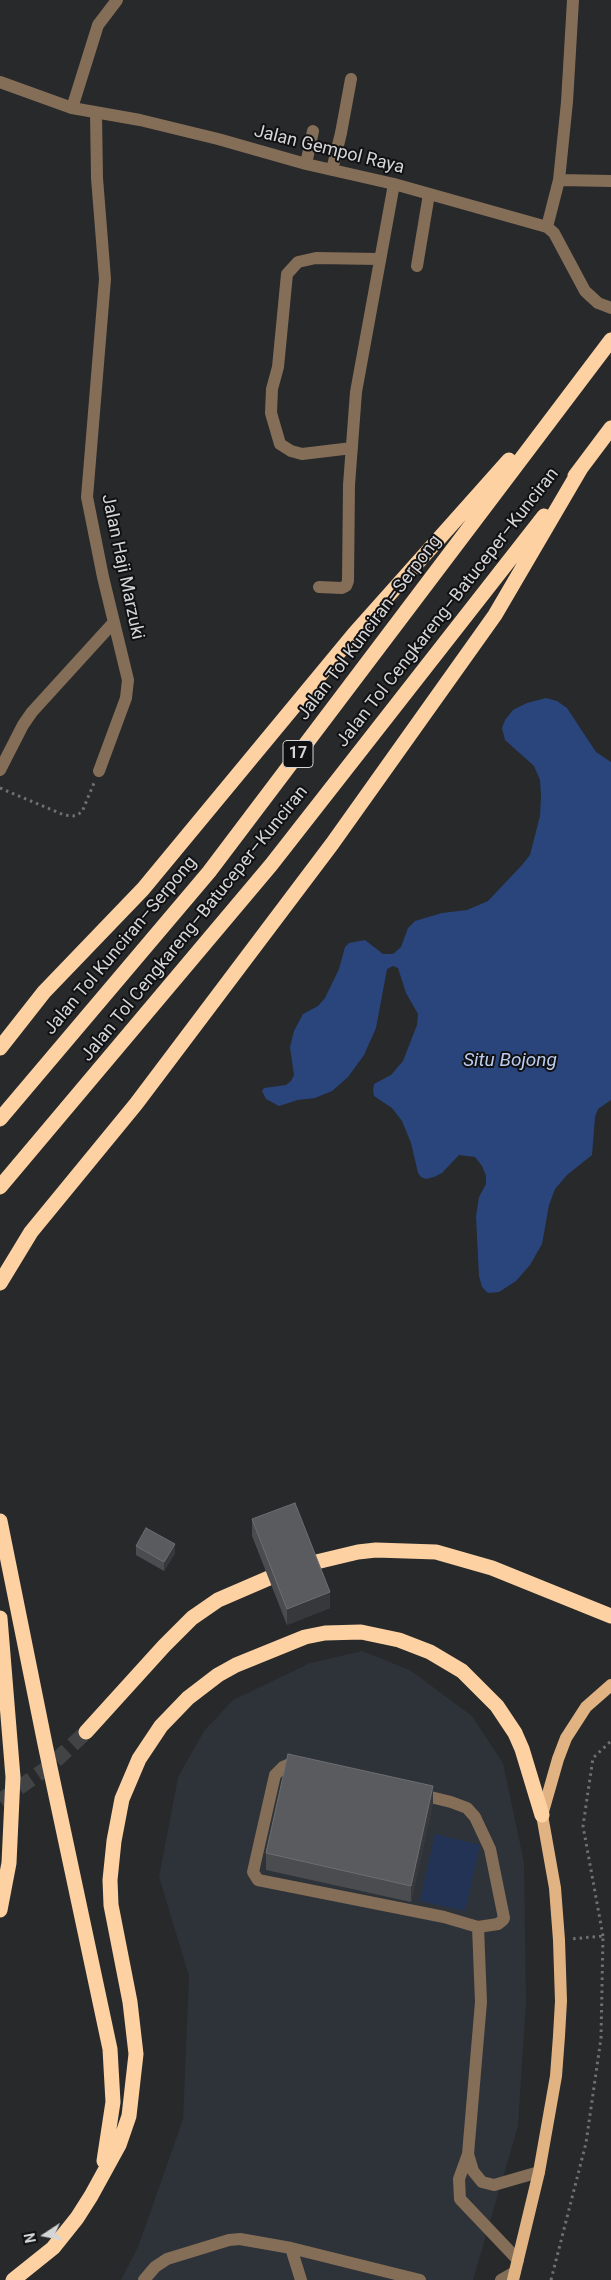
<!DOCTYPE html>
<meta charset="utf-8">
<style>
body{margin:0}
#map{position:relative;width:611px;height:2280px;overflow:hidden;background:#27292b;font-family:Roboto,sans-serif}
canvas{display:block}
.north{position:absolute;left:20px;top:2210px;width:50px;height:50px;-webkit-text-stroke:4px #111113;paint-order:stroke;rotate:259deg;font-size:14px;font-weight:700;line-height:20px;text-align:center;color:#d4d5d7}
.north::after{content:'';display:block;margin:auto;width:18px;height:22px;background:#d4d5d7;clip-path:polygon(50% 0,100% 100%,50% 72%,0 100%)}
</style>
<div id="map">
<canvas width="611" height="2280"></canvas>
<div class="north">N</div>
</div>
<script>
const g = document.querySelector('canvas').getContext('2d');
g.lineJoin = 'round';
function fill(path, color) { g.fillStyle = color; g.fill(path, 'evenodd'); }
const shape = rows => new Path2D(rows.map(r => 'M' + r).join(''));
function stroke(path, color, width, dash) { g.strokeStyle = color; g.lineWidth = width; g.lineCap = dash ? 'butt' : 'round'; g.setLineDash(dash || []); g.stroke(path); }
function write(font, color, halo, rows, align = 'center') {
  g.font = font + ' Roboto,sans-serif'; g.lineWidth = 4; g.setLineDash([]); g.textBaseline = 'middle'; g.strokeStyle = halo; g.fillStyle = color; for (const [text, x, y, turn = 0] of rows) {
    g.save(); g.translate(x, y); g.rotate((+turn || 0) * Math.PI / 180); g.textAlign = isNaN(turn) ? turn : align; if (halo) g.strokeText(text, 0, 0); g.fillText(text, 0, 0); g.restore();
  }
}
fill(shape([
 [362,1651,410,1670,472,1716,503,1763,524,1862,526,2003,518,2126,473,2280,121,2280,138,2247,183,2119,189,1976,159,1877,178,1777,204,1731,233,1700,310,1663]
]), '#2e3239');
fill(shape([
 [435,1834,480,1845,465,1911,420,1901]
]), '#223356');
fill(shape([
 [546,698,557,701,567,708,596,752,611,762,611,1100,598,1109,595,1117,592,1155,567,1175,555,1189,549,1205,542,1244,530,1265,516,1281,499,1292,488,1293,482,1287,479,1276,476,1216,479,1197,486,1184,486,1176,482,1166,475,1157,459,1155,442,1173,434,1177,426,1179,421,1177,418,1173,411,1143,402,1121,392,1108,374,1096,373,1090,374,1084,391,1075,403,1061,417,1025,418,1014,406,993,398,968,393,966,387,969,376,1028,364,1055,348,1077,332,1091,315,1098,298,1100,279,1106,266,1099,262,1091,264,1088,286,1085,291,1081,294,1075,290,1047,294,1031,303,1014,318,1006,325,998,339,969,345,947,349,943,365,940,383,954,393,954,401,947,408,928,415,921,442,913,467,910,488,901,522,865,530,855,540,816,541,796,540,780,534,766,505,740,502,728,505,720,513,710,527,703]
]), '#2a457c');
stroke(shape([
 [0,1801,50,1766,86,1732]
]), '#414345', 15, [15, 8]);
stroke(shape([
 [0,788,64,815,75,816,82,812,94,783],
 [603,1936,583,1826,593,1758,611,1741],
 [551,2280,586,2143,601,2038,603,1936,571,1939]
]), '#6e7072', 3, [2.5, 4]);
stroke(shape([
 [0,82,72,108,140,120,218,139,306,164,394,184,547,227,554,233,585,291,598,303,611,308],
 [72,108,98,25,117,0],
 [96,113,97,178,105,279,87,497,103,577,128,680,126,698,99,771],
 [306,164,313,131],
 [332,170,341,133,351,79],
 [559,180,611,181],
 [547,227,559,180,567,102,573,0],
 [417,266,429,194],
 [352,448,302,454,291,451,280,444,271,413,272,389,278,367,287,274,298,262,316,258,379,259],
 [319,587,342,588,346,586,348,581,349,485,356,392,394,184],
 [0,770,23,725,32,712,114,622],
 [292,1763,451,1802,467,1808,475,1817,490,1849,504,1918,503,1920,498,1924,478,1927,444,1917,258,1880,253,1872,275,1775,283,1767,292,1763],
 [478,1927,481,2002,468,2154,459,2179,460,2199,518,2260],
 [468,2154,473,2171,482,2182,494,2185,539,2172],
 [291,2248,301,2280],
 [144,2280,155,2267,167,2259,229,2240,240,2239,291,2248,420,2280],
 [501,2280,515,2272]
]), '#846e57', 12);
stroke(shape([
 [513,2280,539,2172,556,2076,559,2036,561,2001,559,1940,555,1888,542,1815,558,1759,566,1738,586,1707,611,1685]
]), '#e1b382', 12);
stroke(shape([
 [575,476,611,428],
 [0,1048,44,992,143,889,354,634,509,460],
 [0,1119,209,872,611,340],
 [0,1187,271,865,544,516],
 [0,1283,31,1232,136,1104,332,844,495,615,581,468],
 [0,1521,45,1744,110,2049,113,2102,104,2161],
 [312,1563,358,1552,376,1550,436,1552,492,1568,611,1616],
 [0,1618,13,1777,9,1863,0,1910],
 [86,1732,164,1646,192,1618,218,1600,269,1578],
 [13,2280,53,2248,77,2218,91,2196,119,2145,129,2116,136,2054,130,2002,111,1905,110,1880,114,1841,122,1799,139,1759,161,1726,188,1698,218,1675,236,1665,305,1637,325,1633,361,1632,399,1640,430,1652,462,1671,497,1706,515,1733,522,1749,542,1815]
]), '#fdd1a2', 15);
fill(shape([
 [252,1519,330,1608,287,1625,252,1536],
 [136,1546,175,1553,164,1571,136,1555],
 [433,1803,411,1902,266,1870,266,1853]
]), '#4b4c4f');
fill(shape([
 [175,1544,175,1553,164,1571,164,1562],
 [330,1592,330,1608,287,1625,287,1609],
 [433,1786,433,1803,411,1902,411,1886]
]), '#37383b');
const building = shape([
 [295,1503,330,1592,287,1609,252,1519,295,1503],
 [146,1528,175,1544,164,1562,136,1546,146,1528],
 [288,1754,433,1786,411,1886,266,1853,288,1754]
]);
fill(building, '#5a5b5e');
stroke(building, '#6d6e71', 1);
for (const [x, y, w] of [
 [298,754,30]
]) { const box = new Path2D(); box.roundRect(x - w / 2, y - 13.5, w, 27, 4); g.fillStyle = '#111113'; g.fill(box); stroke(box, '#d4d5d7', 1); }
write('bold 16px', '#d4d5d7', null, [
 ["17",298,754]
]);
write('18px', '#d4d5d7', '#111113', [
 ["Jalan Gempol Raya",329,150,14],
 ["Jalan Haji Marzuki",122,567,78],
 ["Jalan Tol Cengkareng–Batuceper–Kunciran",448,608,-52],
 ["Jalan Tol Kunciran–Serpong",370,628,-53],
 ["Jalan Tol Cengkareng–Batuceper–Kunciran",195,924,-51],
 ["Jalan Tol Kunciran–Serpong",121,946,-50]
]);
write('italic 19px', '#bbcdef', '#111113', [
 ["Situ Bojong",510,1061]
]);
</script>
